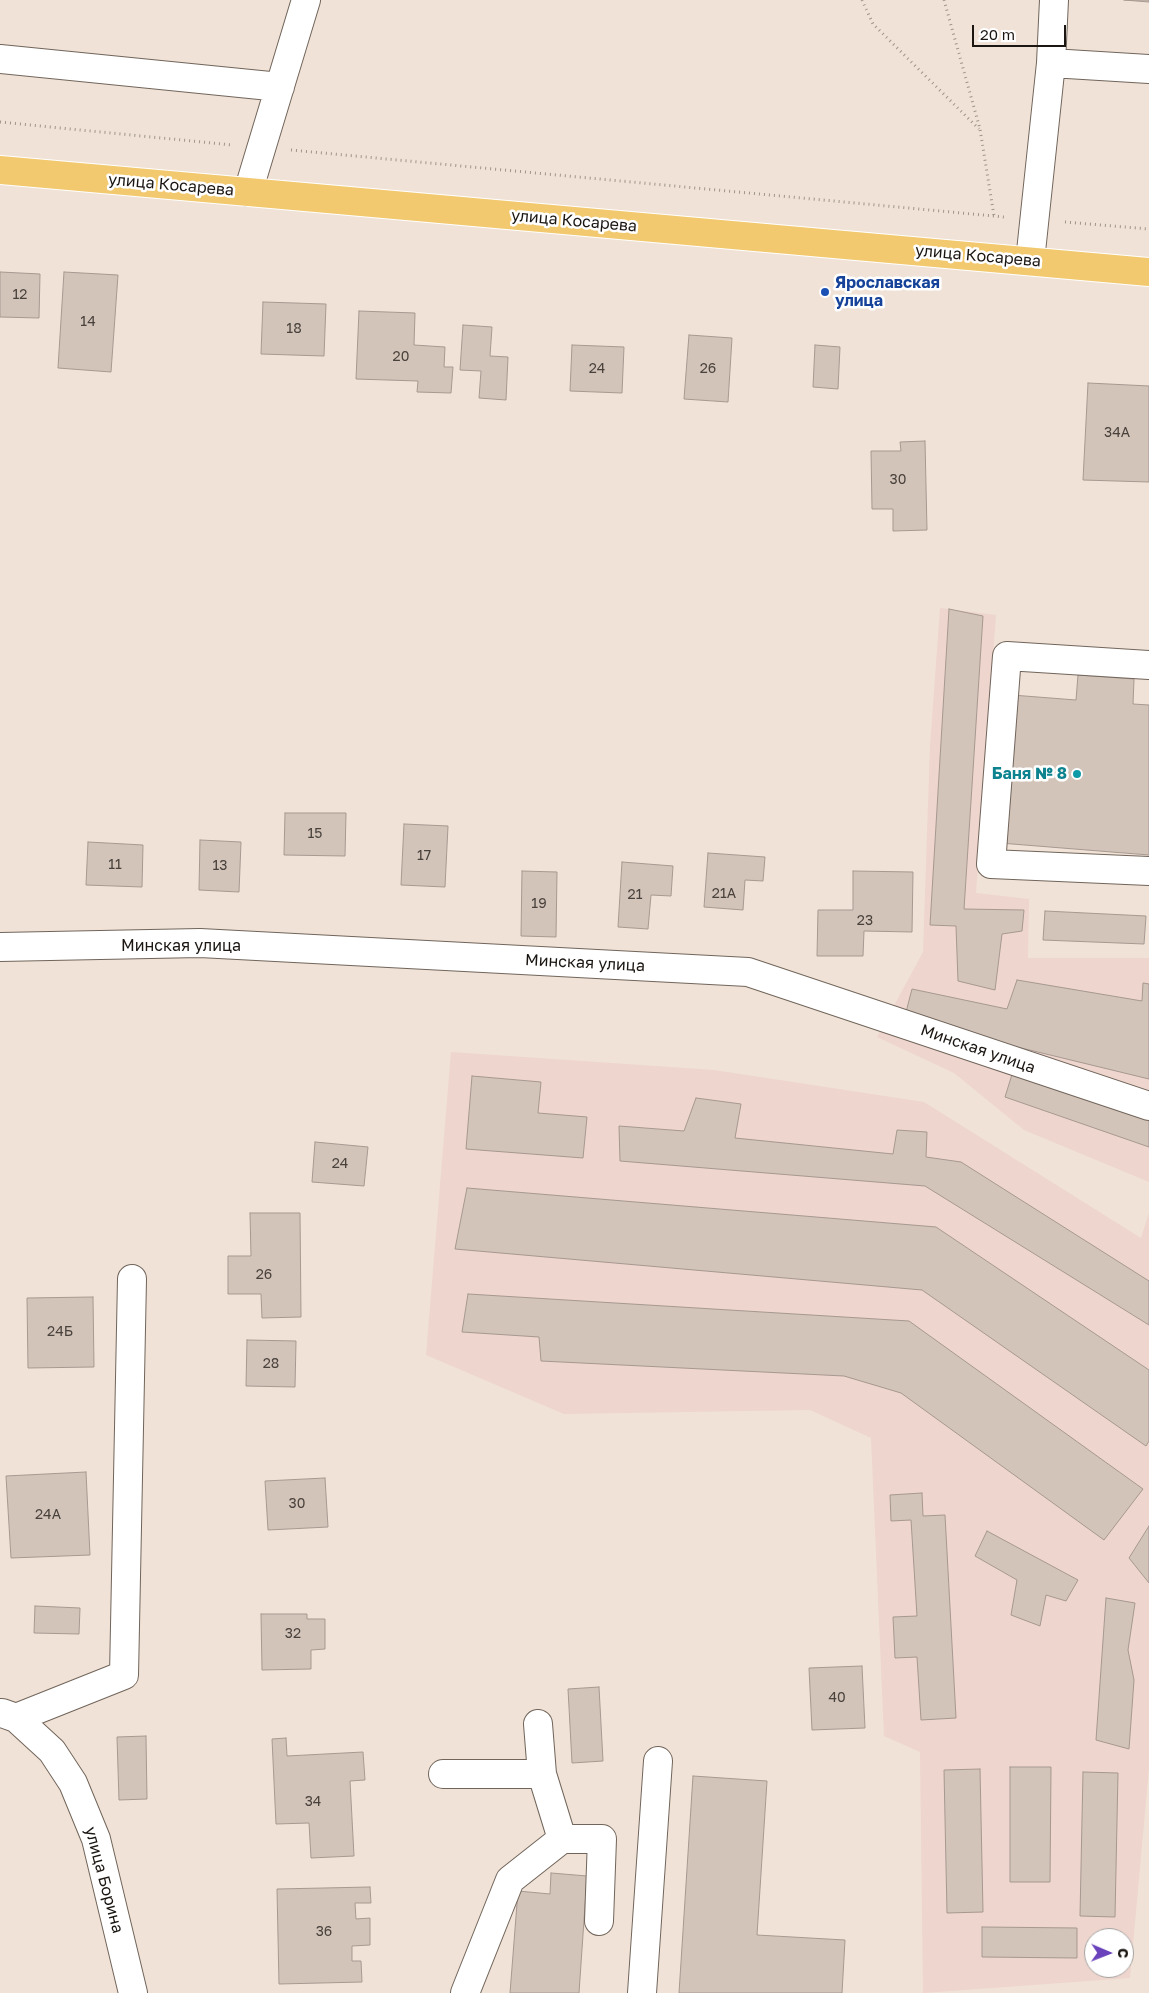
<!DOCTYPE html>
<meta charset="utf-8">
<style>
body{margin:0}
#map{position:relative;width:1149px;height:1993px;overflow:hidden;background:#f0e2d6;font-family:"Golos Text",sans-serif}
canvas{display:block}
.north{position:absolute;left:1084px;top:1928px;width:50px;height:50px;box-sizing:border-box;background:#fff;border:1px solid #a4a2a0;border-radius:50%;rotate:91deg;font-size:14px;font-weight:700;line-height:20px;text-align:center;color:#1b1612}
.north::after{content:'';display:block;margin:auto;width:18px;height:22px;background:#6a43bc;clip-path:polygon(50% 0,100% 100%,50% 72%,0 100%)}
.scale{position:absolute;left:972px;top:25px;width:94px;height:22px;box-sizing:border-box;border:2px solid #1b1612;border-top:0;padding-left:6px;font-size:15px;line-height:18px;white-space:nowrap;color:#1b1612;-webkit-text-stroke:4px #fff;paint-order:stroke}
</style>
<div id="map">
<canvas width="1149" height="1993"></canvas>
<div class="north">С</div>
<div class="scale">20 m</div>
</div>
<script>
const g = document.querySelector('canvas').getContext('2d');
g.lineJoin = 'round';
function fill(path, color) { g.fillStyle = color; g.fill(path, 'evenodd'); }
const shape = rows => new Path2D(rows.map(r => 'M' + r).join(''));
function stroke(path, color, width, dash) { g.strokeStyle = color; g.lineWidth = width; g.lineCap = dash ? 'butt' : 'round'; g.setLineDash(dash || []); g.stroke(path); }
function write(font, color, halo, rows, align = 'center') {
  g.font = font + ' "Golos Text",sans-serif'; g.lineWidth = 5; g.setLineDash([]); g.textBaseline = 'middle'; g.strokeStyle = halo; g.fillStyle = color; for (const [text, x, y, turn = 0] of rows) {
    g.save(); g.translate(x, y); g.rotate((+turn || 0) * Math.PI / 180); g.textAlign = isNaN(turn) ? turn : align; if (halo) g.strokeText(text, 0, 0); g.fillText(text, 0, 0); g.restore();
  }
}
fill(shape([
 [940,608,996,615,976,893,1029,899,1028,958,1149,958,1149,1182,1024,1130,954,1073,877,1037,923,952,930,746],
 [451,1052,714,1070,924,1102,1141,1238,1149,1213,1149,1768,1130,1978,923,1993,920,1752,884,1736,871,1438,810,1410,564,1414,426,1355],
 [1094,1938,1124,1938,1124,1968,1094,1968]
]), '#eed5cd');
const building = shape([
 [1124,0,1149,0,1149,2,1124,0],
 [0,272,40,274,39,318,0,317,0,272],
 [64,272,118,275,111,372,58,368,64,272],
 [263,302,326,304,324,356,261,354,263,302],
 [359,311,415,313,414,345,445,347,444,367,453,367,451,393,417,392,418,381,356,379,359,311],
 [463,325,492,327,490,356,508,357,506,400,479,398,481,371,460,370,463,325],
 [689,335,732,338,728,402,684,399,689,335],
 [572,345,624,347,622,393,570,391,572,345],
 [815,345,840,347,838,389,813,387,815,345],
 [1088,383,1149,386,1149,482,1083,480,1088,383],
 [925,441,927,530,893,531,893,509,872,509,871,451,901,451,900,442,925,441],
 [949,609,983,616,964,909,1024,910,1022,931,1002,934,995,990,958,981,956,926,930,925,949,609],
 [1078,675,1134,679,1133,704,1149,705,1149,855,1000,843,1012,695,1076,700,1078,675],
 [285,813,346,813,345,856,284,855,285,813],
 [404,824,448,826,445,887,401,885,404,824],
 [200,840,241,842,239,892,199,890,200,840],
 [88,842,143,845,142,887,86,885,88,842],
 [708,853,765,857,763,881,745,880,743,910,704,907,708,853],
 [622,862,673,866,671,896,651,895,648,929,618,927,622,862],
 [522,871,557,872,556,937,521,936,522,871],
 [853,871,913,872,912,932,864,931,863,956,817,956,818,910,853,910,853,871],
 [1045,911,1146,916,1144,944,1043,940,1045,911],
 [1017,980,1142,1001,1143,983,1149,984,1149,1079,976,1037,905,1016,912,989,1007,1009,1017,980],
 [1014,1068,1149,1115,1149,1147,1005,1097,1014,1068],
 [472,1076,541,1082,538,1113,587,1117,583,1158,466,1149,472,1076],
 [696,1098,741,1104,735,1138,893,1154,897,1130,927,1132,926,1157,961,1162,1149,1281,1149,1325,925,1186,620,1161,619,1126,684,1131,696,1098],
 [315,1142,368,1147,364,1186,312,1182,315,1142],
 [467,1188,936,1227,1149,1370,1149,1441,1146,1446,922,1290,455,1249,467,1188],
 [250,1213,300,1213,301,1317,262,1318,261,1294,228,1294,228,1256,251,1256,250,1213],
 [468,1294,909,1321,1143,1489,1104,1540,901,1393,844,1376,541,1361,539,1337,462,1332,468,1294],
 [93,1297,94,1367,28,1368,27,1298,93,1297],
 [247,1340,296,1341,295,1387,246,1386,247,1340],
 [86,1472,90,1555,11,1558,6,1476,86,1472],
 [325,1478,328,1527,268,1530,265,1481,325,1478],
 [922,1493,923,1516,945,1515,956,1718,921,1720,917,1657,895,1658,893,1617,917,1616,911,1520,891,1521,890,1495,922,1493],
 [1149,1526,1149,1583,1129,1558,1149,1526],
 [987,1531,1078,1580,1066,1601,1046,1595,1040,1626,1011,1615,1017,1580,975,1556,987,1531],
 [1106,1598,1135,1603,1128,1650,1134,1680,1129,1749,1096,1740,1106,1598],
 [35,1606,80,1608,79,1634,34,1633,35,1606],
 [261,1614,307,1614,307,1619,325,1619,325,1649,311,1650,311,1669,262,1670,261,1614],
 [862,1666,865,1728,812,1730,809,1668,862,1666],
 [599,1687,603,1761,572,1763,568,1689,599,1687],
 [146,1736,147,1799,119,1800,117,1737,146,1736],
 [286,1738,287,1756,363,1752,365,1780,350,1781,354,1856,311,1858,309,1823,276,1824,272,1739,286,1738],
 [1010,1767,1051,1767,1050,1882,1010,1882,1010,1767],
 [980,1769,983,1912,947,1913,944,1770,980,1769],
 [1083,1772,1118,1773,1115,1917,1080,1916,1083,1772],
 [693,1776,767,1781,757,1935,845,1940,842,1993,679,1993,693,1776],
 [551,1873,587,1876,579,1993,510,1993,518,1891,550,1894,551,1873],
 [370,1887,371,1903,355,1903,356,1919,370,1918,370,1945,352,1946,352,1961,361,1961,362,1982,279,1984,277,1889,370,1887],
 [982,1927,1077,1928,1077,1958,982,1957,982,1927]
]);
fill(building, '#d3c4ba');
stroke(building, '#a79990', 1);
const minor = shape([
 [0,59,280,87],
 [1051,63,1149,69],
 [248,192,306,0],
 [1030,261,1051,63,1054,0],
 [1149,665,1007,656,991,864,1149,871],
 [0,947,200,943,748,972,1149,1106],
 [2,1713,16,1718,52,1751,73,1783,96,1839,133,1993],
 [16,1718,124,1675,132,1279],
 [538,1724,542,1774,562,1839],
 [443,1774,542,1774],
 [465,1993,510,1880,562,1839,602,1839,599,1921],
 [642,1993,658,1761]
]);
const major = shape([
 [0,170,1149,272]
]);
stroke(minor, '#71655b', 30);
stroke(major, '#fff', 30);
stroke(shape([
 [862,0,873,24,979,129],
 [944,0,980,129,994,216],
 [0,122,232,145],
 [291,150,1004,217],
 [1065,222,1149,229]
]), '#9f948b', 3, [1, 4]);
stroke(minor, '#fff', 28);
stroke(major, '#f2c96f', 28);
for (const [x, y, r, color] of [
 [825,292,5,"#1a4fb4"],
 [1077,774,5,"#0f9aa8"]
]) { const dot = new Path2D(); dot.arc(x, y, r, 0, 2 * Math.PI); g.fillStyle = color; g.fill(dot); stroke(dot, '#fff', 2); }
write('14px', '#49423c', null, [
 ["12",20,295],
 ["14",88,322],
 ["18",294,329],
 ["20",401,357],
 ["24",597,369],
 ["26",708,369],
 ["34А",1117,433],
 ["30",898,480],
 ["15",315,834],
 ["17",424,856],
 ["11",115,865],
 ["13",220,866],
 ["21А",724,894],
 ["21",635,895],
 ["19",539,904],
 ["23",865,921],
 ["24",340,1164],
 ["26",264,1275],
 ["24Б",60,1332],
 ["28",271,1364],
 ["30",297,1504],
 ["24А",48,1515],
 ["32",293,1634],
 ["40",837,1698],
 ["34",313,1802],
 ["36",324,1932]
]);
write('16px', '#1b1612', '#fff', [
 ["улица Косарева",171,185,5],
 ["улица Косарева",574,221,5],
 ["улица Косарева",978,256,5],
 ["Минская улица",181,946],
 ["Минская улица",585,963,3],
 ["Минская улица",978,1049,19],
 ["улица Борина",104,1880,75]
]);
write('bold 16px', '#164399', '#fff', [
 ["Ярославская",835,283],
 ["улица",835,301]
], 'left');
write('bold 16px', '#0d838f', '#fff', [
 ["Баня № 8",1067,774]
], 'right');
</script>
